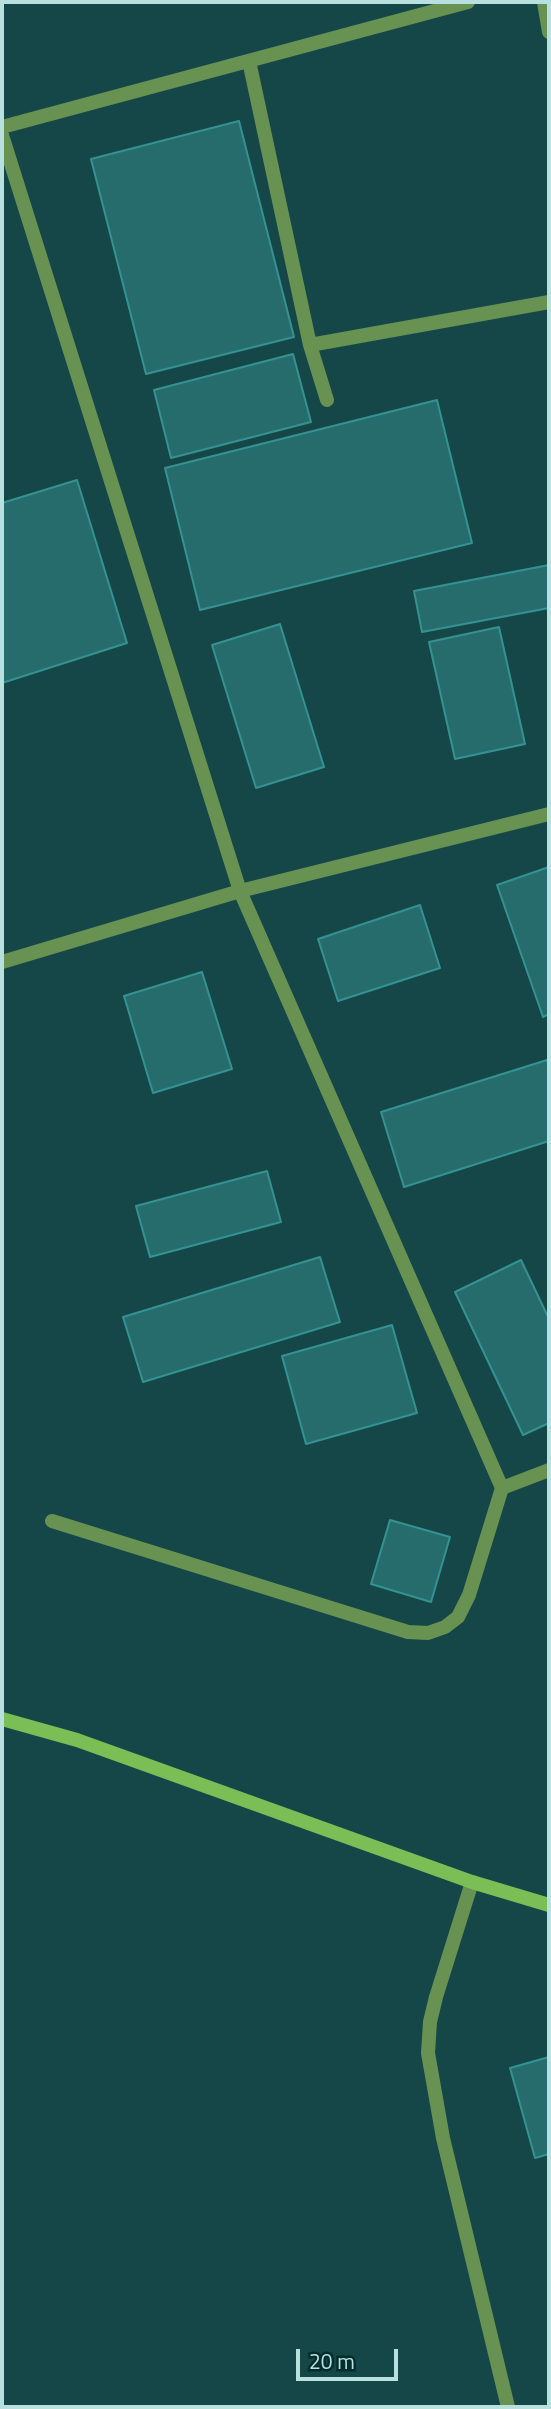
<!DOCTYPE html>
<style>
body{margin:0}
#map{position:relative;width:551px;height:2409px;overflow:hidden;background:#164748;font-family:"Titillium Web",sans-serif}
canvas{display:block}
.frame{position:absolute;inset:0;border:4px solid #b7e0df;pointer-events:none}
.scale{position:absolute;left:296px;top:2349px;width:102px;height:32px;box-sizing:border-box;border:4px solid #b7e0df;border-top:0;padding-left:9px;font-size:21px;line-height:24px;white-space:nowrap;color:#b7e0df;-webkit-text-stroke:5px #032c2c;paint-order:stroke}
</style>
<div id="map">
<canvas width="551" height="2409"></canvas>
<div class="frame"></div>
<div class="scale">20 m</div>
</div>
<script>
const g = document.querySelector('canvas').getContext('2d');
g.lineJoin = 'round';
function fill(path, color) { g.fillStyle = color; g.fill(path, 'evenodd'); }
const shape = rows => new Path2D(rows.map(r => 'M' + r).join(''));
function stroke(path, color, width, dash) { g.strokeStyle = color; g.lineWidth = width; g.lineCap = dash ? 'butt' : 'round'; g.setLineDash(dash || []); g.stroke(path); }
const building = shape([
 [239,121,294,337,146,374,91,159,239,121],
 [293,354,311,422,171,458,154,390,293,354],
 [437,400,472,543,200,610,165,468,437,400],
 [77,480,127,643,2,683,2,503,77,480],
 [549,565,549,608,422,632,414,591,549,565],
 [280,624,324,767,256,788,212,645,280,624],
 [499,627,525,744,455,759,429,642,499,627],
 [549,867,549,1014,543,1017,497,885,549,867],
 [420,905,440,968,338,1001,318,939,420,905],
 [202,972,232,1069,153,1093,124,996,202,972],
 [547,1060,549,1067,549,1141,404,1187,381,1112,547,1060],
 [267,1171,281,1222,150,1257,136,1206,267,1171],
 [320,1257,340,1322,143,1382,123,1317,320,1257],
 [521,1260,549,1319,549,1423,523,1435,455,1292,521,1260],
 [392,1325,417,1413,306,1444,282,1356,392,1325],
 [390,1520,450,1537,431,1602,371,1584,390,1520],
 [549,2057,549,2154,535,2158,510,2068,549,2057]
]);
fill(building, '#276c6d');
stroke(building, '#359292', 2);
stroke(shape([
 [52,1521,408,1632,428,1633,445,1627,458,1617,469,1595,502,1488],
 [472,1882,436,1997,430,2022,428,2053,443,2138,508,2407]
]), '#679252', 14);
stroke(shape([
 [544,2,549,32],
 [249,61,310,345,327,400],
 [2,127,468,2],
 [2,135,240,891,502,1488,549,1470],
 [310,345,549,302],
 [2,962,240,891,549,814]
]), '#679252', 14);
stroke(shape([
 [2,1719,77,1740,472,1882,549,1905]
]), '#7abf56', 14);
</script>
